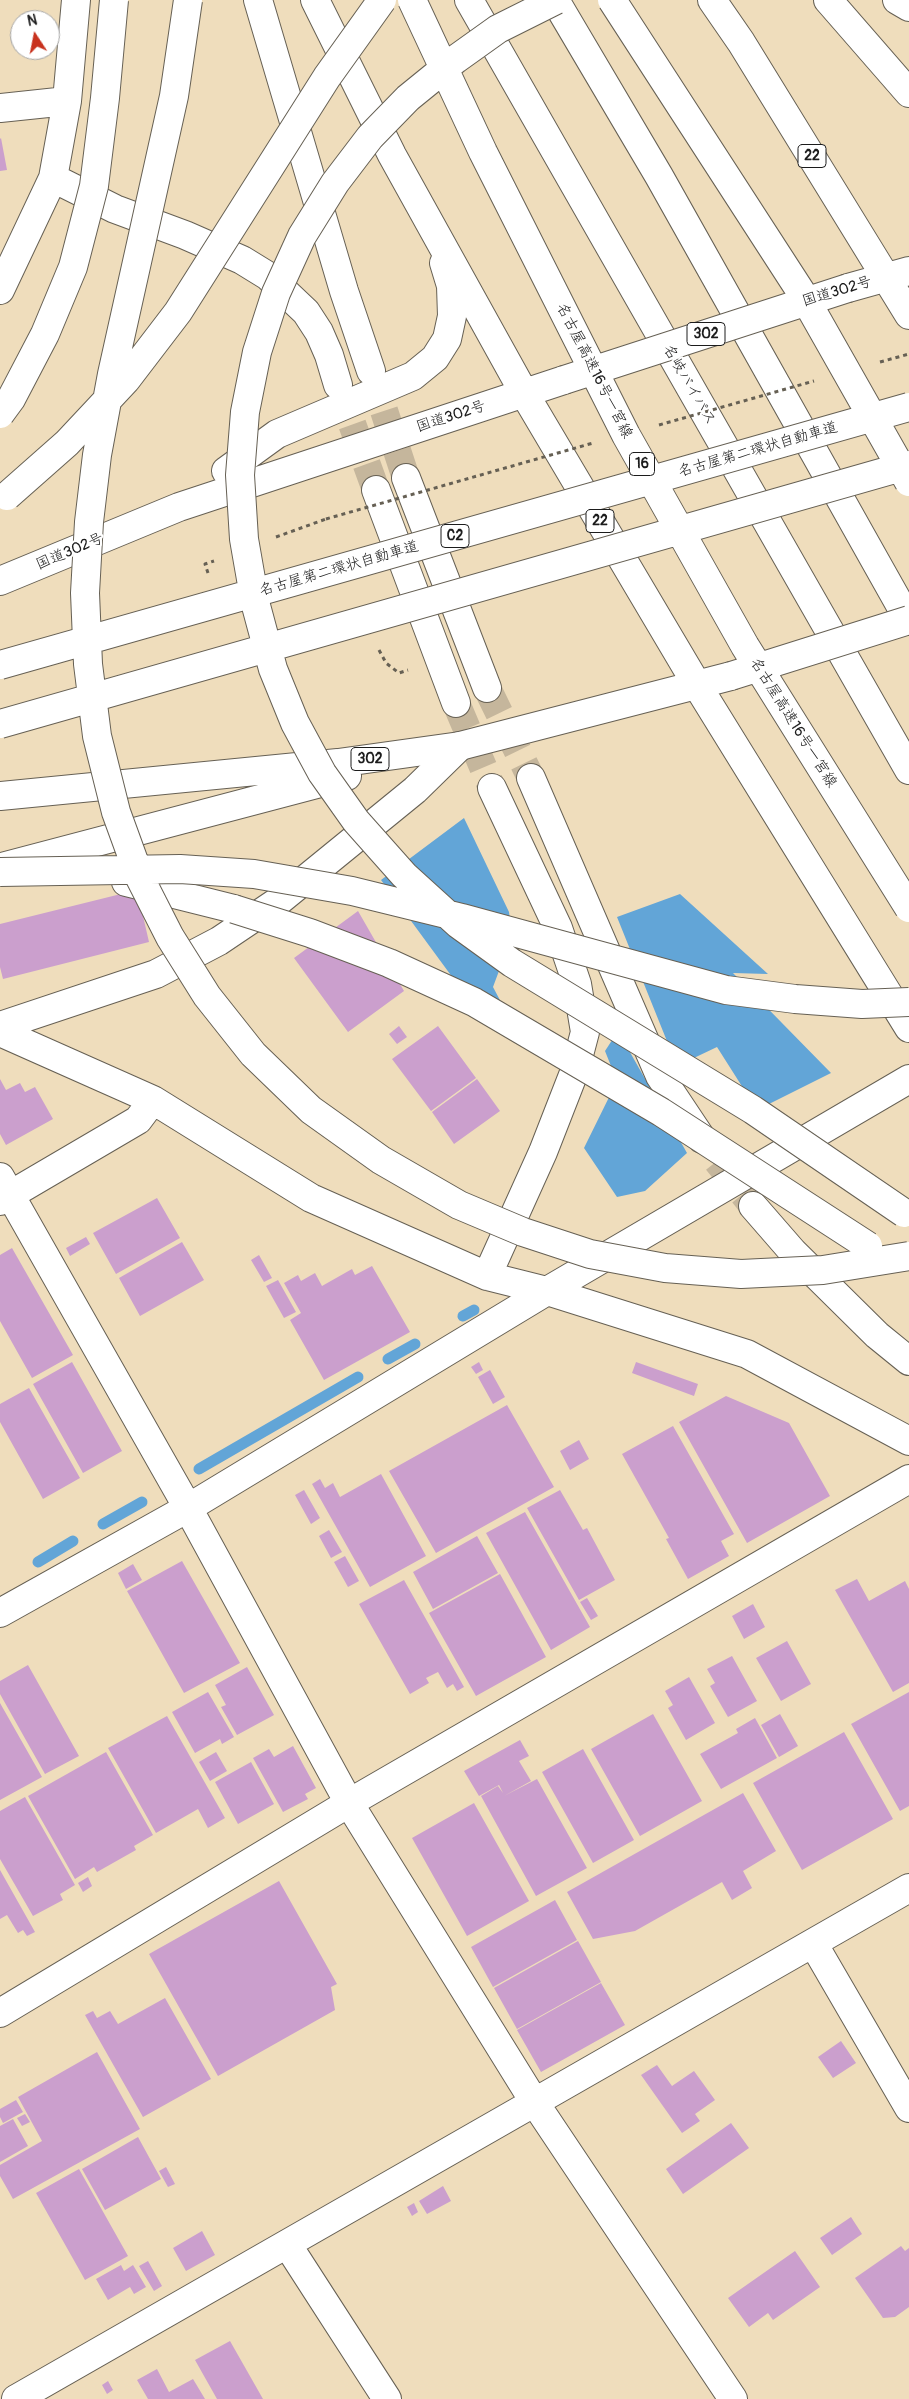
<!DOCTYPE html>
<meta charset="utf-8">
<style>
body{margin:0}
#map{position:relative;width:909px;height:2399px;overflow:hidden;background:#efddbc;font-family:Pangolin,sans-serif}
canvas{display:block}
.north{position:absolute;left:10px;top:10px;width:50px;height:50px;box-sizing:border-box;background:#fff;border:1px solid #a4a4a4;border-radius:50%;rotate:349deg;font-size:14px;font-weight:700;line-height:20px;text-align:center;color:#1c1c1c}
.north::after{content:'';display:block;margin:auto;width:18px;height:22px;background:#c8321e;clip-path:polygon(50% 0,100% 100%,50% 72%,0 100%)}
</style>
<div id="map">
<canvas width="909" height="2399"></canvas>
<div class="north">N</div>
</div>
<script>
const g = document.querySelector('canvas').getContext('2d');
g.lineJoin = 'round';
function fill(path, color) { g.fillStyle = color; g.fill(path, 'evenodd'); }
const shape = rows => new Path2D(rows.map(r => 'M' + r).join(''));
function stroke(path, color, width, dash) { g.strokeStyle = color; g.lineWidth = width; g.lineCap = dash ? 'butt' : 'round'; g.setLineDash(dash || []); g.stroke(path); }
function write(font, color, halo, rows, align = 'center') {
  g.font = font + ' Pangolin,"Klee One",sans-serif'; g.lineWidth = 4; g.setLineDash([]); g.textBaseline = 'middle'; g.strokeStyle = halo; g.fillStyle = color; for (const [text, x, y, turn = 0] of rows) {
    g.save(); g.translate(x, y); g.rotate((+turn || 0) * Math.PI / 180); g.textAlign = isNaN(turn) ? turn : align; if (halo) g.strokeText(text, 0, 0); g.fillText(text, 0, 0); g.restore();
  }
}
fill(shape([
 [464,818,509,912,512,936,493,987,502,1004,483,1019,381,880],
 [680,894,768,974,733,973,831,1073,757,1110,717,1047,677,1066,617,917],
 [618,1031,687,1153,645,1191,617,1197,584,1148,617,1081,605,1051]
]), '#62a5d7');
stroke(shape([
 [463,1316,474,1310],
 [388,1359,415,1344],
 [199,1469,358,1377],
 [103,1524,142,1502],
 [38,1562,73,1541]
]), '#62a5d7', 11);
fill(shape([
 [1,138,7,170,0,171,0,139],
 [137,890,149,942,3,979,0,967,0,924],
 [358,911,404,991,348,1032,294,958],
 [399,1026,407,1037,397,1044,389,1034],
 [438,1026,476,1078,431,1111,392,1059],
 [0,1079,6,1090,20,1083,25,1092,35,1087,53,1119,6,1145,0,1134],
 [477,1079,500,1111,454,1144,432,1112],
 [157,1198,180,1238,116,1274,93,1233],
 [86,1237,90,1244,70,1256,66,1248],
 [182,1242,204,1280,140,1316,119,1278],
 [12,1248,73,1355,32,1378,0,1321,0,1255],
 [259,1255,272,1278,264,1282,251,1260],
 [372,1266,410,1332,324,1380,290,1320,301,1313,284,1283,298,1275,301,1281,315,1273,322,1286,352,1269,355,1275],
 [278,1280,296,1312,284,1318,266,1286],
 [72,1362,122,1451,83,1473,33,1384],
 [479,1362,483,1370,476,1374,471,1367],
 [636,1362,698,1384,694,1396,632,1373],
 [490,1370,505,1397,493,1404,478,1377],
 [29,1388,80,1478,43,1499,0,1422,0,1404],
 [726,1396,789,1423,830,1496,747,1543,679,1422],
 [507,1405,554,1487,436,1553,389,1471],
 [673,1426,734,1534,721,1541,729,1556,688,1579,666,1539,669,1538,622,1454],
 [579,1440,589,1459,570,1470,560,1451],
 [381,1474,426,1556,370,1587,312,1484,320,1479,325,1488,333,1483,340,1497],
 [304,1490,320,1518,311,1524,295,1495],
 [560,1490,583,1530,587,1528,615,1580,579,1600,527,1508],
 [525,1512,590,1627,551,1650,486,1533],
 [329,1530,342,1552,331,1558,319,1536],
 [477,1536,498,1573,433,1609,413,1572],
 [345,1556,359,1581,348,1587,334,1562],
 [182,1561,240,1663,184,1693,127,1591],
 [133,1564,142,1580,126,1589,118,1573],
 [500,1574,546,1657,476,1696,429,1613],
 [857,1579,869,1601,905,1581,909,1589,909,1683,893,1692,835,1590],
 [404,1580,464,1687,457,1691,453,1684,447,1688,438,1672,426,1678,429,1683,410,1694,359,1604],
 [587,1598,598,1616,591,1620,580,1602],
 [753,1604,765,1627,744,1639,732,1616],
 [787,1641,811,1684,781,1701,756,1658],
 [732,1656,757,1701,728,1717,710,1686,715,1683,707,1669],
 [28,1665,79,1756,45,1774,0,1694,0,1681],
 [247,1667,274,1715,237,1735,221,1707,226,1705,215,1685],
 [689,1677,715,1723,686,1740,668,1708,673,1705,665,1691],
 [208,1692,234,1737,222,1744,220,1739,195,1753,172,1712],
 [909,1692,909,1806,900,1811,851,1724],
 [0,1703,42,1777,0,1800],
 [653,1714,702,1801,640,1836,591,1749],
 [780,1714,798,1746,779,1757,761,1725],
 [167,1716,225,1818,208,1828,198,1809,156,1833,108,1748],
 [755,1718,777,1758,721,1789,700,1754,738,1733,736,1729],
 [844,1732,893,1819,802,1870,753,1783],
 [520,1740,529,1756,519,1761,531,1781,504,1796,537,1779,587,1868,536,1896,481,1796,498,1786,503,1793,499,1785,479,1796,464,1771],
 [293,1746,316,1788,305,1794,308,1799,283,1812,253,1758,269,1749,274,1757],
 [583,1749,634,1840,593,1863,542,1772],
 [106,1752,153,1835,134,1846,136,1850,97,1872,94,1867,75,1879,28,1796],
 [216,1752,227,1771,210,1781,199,1762],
 [251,1762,274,1804,238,1824,215,1782],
 [743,1793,776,1851,743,1871,752,1888,732,1900,722,1882,635,1931,593,1939,567,1892],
 [25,1797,75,1885,60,1894,63,1900,33,1916,0,1859,0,1811],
 [474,1803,529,1901,467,1936,412,1838],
 [0,1870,35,1932,27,1936,23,1930,18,1933,7,1915,0,1919],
 [88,1877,92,1886,83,1892,78,1883],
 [279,1881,337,1984,331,1987,335,2010,218,2076,149,1954],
 [555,1900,577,1940,493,1987,471,1947],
 [578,1941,601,1982,517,2029,494,1988],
 [601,1983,625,2025,541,2072,517,2030],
 [165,1998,211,2079,143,2117,85,2015,93,2011,97,2018,110,2011,118,2024],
 [841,2041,856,2063,833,2078,818,2057],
 [97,2052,140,2129,13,2199,0,2176,0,2165,42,2141,18,2097],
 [657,2065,672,2086,694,2071,715,2100,695,2114,700,2121,682,2133,641,2075],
 [16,2100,23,2112,3,2123,0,2117,0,2109],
 [25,2114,30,2122,22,2126,17,2118],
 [13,2119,28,2146,0,2162,0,2126],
 [731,2123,749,2148,683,2194,666,2169],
 [138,2137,161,2179,105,2210,82,2169],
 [166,2167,175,2184,168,2187,159,2171],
 [79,2169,128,2256,85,2280,36,2193],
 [443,2186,451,2201,427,2214,419,2201],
 [414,2203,418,2212,412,2216,407,2207],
 [851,2217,862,2234,832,2255,820,2238],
 [202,2231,215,2255,186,2271,173,2248],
 [901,2246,905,2251,909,2248,909,2307,895,2317,883,2318,855,2278],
 [795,2251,820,2287,773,2320,768,2313,749,2327,728,2298],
 [148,2261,162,2286,154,2291,139,2266],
 [121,2265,124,2271,133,2265,146,2287,134,2294,130,2287,108,2300,96,2279],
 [230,2341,263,2399,217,2399,195,2360],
 [157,2369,169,2392,193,2379,205,2399,148,2399,137,2380],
 [108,2381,113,2390,107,2394,102,2385]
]), '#cb9fcd');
stroke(shape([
 [338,385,376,490],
 [456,703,492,788]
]), '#c5b69c', 28, [28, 14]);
stroke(shape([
 [371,371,406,478],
 [487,688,531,778],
 [717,1161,753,1206]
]), '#c5b69c', 28, [28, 14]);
const minor = shape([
 [0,108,67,101],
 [53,178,115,209,185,235,242,260,268,276,306,312,319,332,329,355,338,385],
 [0,290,53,178,67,101,76,0],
 [376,490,456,703],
 [0,1026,156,974,219,941,280,900,415,790,460,746],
 [0,1032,153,1100,311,1198,487,1276,547,1291,747,1354,909,1441],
 [0,1177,188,1508,349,1803,535,2103,733,2399],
 [0,1201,138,1120,153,1100],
 [487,1276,543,1152,575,1070,585,1032,577,984,558,928,492,788],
 [0,1613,188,1508,547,1291,909,1079],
 [813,1943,909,2108],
 [0,2013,349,1803,909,1479],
 [287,2244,387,2399],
 [16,2399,909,1888]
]);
const highway = shape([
 [258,0,344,291,371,371],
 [315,0,392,155,524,393,697,685,909,1028],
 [469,0,909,770],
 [555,0,659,176,909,621],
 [712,0,741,42,909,315],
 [828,0,909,93],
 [897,0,909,7],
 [848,288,909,271],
 [226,471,277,434,413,376,435,358,447,339,452,316,451,286,444,263],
 [406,478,487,688],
 [0,581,179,507,564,380],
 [531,778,660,1076,702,1139],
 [0,796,338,763,460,746,731,676],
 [2,867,347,776],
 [126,882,234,909],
 [753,1206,793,1252,877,1335,909,1361]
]);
stroke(minor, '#666054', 30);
stroke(highway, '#666054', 30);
stroke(shape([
 [276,537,326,519],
 [208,573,205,564,214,561],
 [379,650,386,663,399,673,408,670]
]), '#666054', 3, [4, 4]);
stroke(minor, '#fff', 28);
stroke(highway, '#fff', 28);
const highwayBridge = shape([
 [188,0,174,96,112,374,97,455,89,522,85,593,88,664,97,736,116,812,140,878,170,937,207,996,253,1054,311,1110,381,1160,459,1205,523,1232,590,1254,665,1268,741,1274,823,1270,909,1256],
 [412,0,483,152,626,435,745,646,909,908],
 [556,0,498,29,456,59,408,98,370,137,335,183,302,236,276,293,257,352,245,412,240,475,244,539,255,602,273,669,295,723,322,773,356,821,404,875,458,924,512,963,753,1110,904,1213],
 [612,0,803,295,909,482],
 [564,380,848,288],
 [0,414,11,399,45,334,73,267,94,186,105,98,114,0],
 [7,496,67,443,126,380,178,312,327,77,382,0],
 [0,665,909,407],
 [731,676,909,620],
 [0,724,909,465],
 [0,872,180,869,254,874,352,891,462,918,726,990,795,999,862,1004,909,1002],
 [234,909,310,933,389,963,474,1002,661,1112,868,1246]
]);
stroke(highwayBridge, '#666054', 30, []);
stroke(shape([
 [880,362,909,354],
 [659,425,814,381],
 [326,519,593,443]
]), '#666054', 3, [4, 4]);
stroke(highwayBridge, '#fff', 28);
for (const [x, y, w] of [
 [812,156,28],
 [706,334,38],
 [642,464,25],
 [600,521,28],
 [455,536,28],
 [370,759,38]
]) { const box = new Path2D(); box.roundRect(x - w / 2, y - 11.5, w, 23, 4); g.fillStyle = '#fff'; g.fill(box); stroke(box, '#1c1c1c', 1); }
write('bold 14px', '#1c1c1c', null, [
 ["22",812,156],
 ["302",706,334],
 ["16",642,464],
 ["22",600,521],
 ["C2",455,536],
 ["302",370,759]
]);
write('15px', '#1c1c1c', '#fff', [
 ["国道302号",837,292,-17],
 ["名古屋高速16号一宮線",594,371,63],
 ["名岐バイパス",689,385,60],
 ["国道302号",451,417,-18],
 ["名古屋第二環状自動車道",758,450,-16],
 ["国道302号",70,552,-23],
 ["名古屋第二環状自動車道",339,569,-16],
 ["名古屋高速16号一宮線",793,723,58]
]);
</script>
